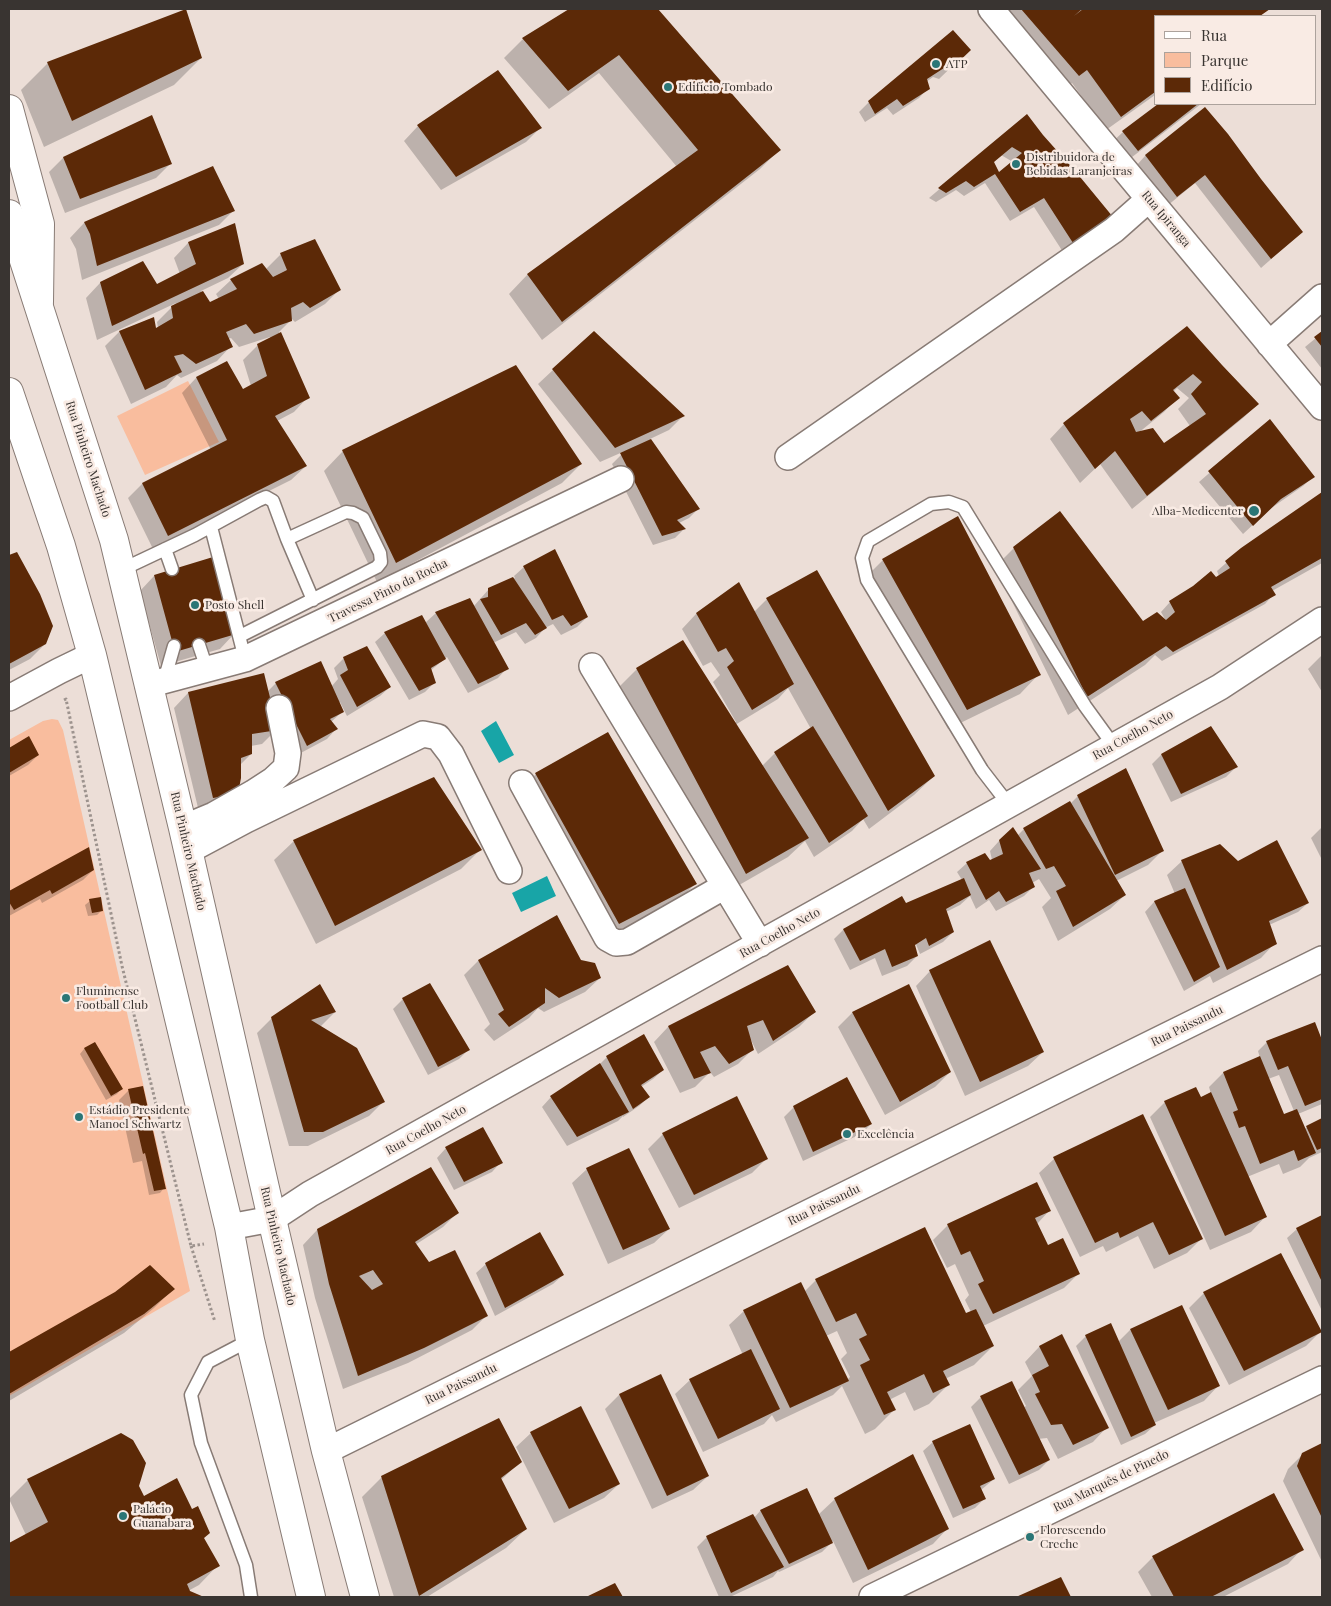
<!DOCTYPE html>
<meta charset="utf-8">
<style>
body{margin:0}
#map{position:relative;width:1331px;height:1606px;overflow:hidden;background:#ecded7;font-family:"Playfair Display",serif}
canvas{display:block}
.frame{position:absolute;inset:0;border:10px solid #393431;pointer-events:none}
.legend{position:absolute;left:1154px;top:15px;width:162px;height:90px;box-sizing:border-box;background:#f9ebe4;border:1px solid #aca29c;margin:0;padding:6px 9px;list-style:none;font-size:15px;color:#393431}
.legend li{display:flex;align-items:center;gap:10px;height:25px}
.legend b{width:25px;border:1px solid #aca29c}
</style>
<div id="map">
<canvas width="1331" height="1606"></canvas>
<div class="frame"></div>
<ul class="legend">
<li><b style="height:6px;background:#fff"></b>Rua</li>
<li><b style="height:14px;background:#f9bd9e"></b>Parque</li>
<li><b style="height:14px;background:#5c2907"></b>Edifício</li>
</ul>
</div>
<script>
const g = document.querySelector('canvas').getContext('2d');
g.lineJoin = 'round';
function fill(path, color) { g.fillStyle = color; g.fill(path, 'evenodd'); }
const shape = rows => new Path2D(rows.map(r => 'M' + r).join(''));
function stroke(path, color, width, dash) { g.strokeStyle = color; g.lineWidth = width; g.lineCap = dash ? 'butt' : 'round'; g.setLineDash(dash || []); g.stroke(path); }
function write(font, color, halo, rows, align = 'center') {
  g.font = font + ' "Playfair Display",serif'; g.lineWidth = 5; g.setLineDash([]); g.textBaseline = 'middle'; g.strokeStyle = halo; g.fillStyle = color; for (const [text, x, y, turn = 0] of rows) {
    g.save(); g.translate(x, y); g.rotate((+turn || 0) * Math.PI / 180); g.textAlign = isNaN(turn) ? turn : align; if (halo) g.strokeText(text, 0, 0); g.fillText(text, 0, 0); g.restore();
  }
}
fill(shape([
 [188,381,219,442,145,475,117,416],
 [52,719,58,720,63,730,190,1291,9,1396,9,740,43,721]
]), '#f9bd9e');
fill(shape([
 [496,721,514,755,499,763,481,731],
 [547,876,556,896,521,912,512,893]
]), '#18a5a7');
fill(shape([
 [572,9,657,9,779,150,760,169,542,340,509,294,528,274,677,167,599,73,549,109,504,58,523,39],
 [1008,9,1268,9,1260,16,1155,16,1155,95,1106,130,1072,83,1064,90,1001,16],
 [969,50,939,79,933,77,926,82,928,88,919,98,893,115,887,108,865,122,859,112,869,102],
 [201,58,174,85,44,147,21,90,48,63],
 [1160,104,1201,104,1123,164,1108,146,1123,132],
 [1205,109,1302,232,1261,268,1195,183,1167,206,1136,166,1145,156],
 [1026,116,1112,217,1063,252,1034,207,1010,221,985,183,964,196,956,190,936,202,929,198],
 [1001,155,1013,162,999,174,993,162],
 [418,126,540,128,526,142,441,190,404,141],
 [63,158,171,163,156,178,65,213,49,172],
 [212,168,234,210,219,225,82,280,76,249,70,238,84,223],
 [188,243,243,264,228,278,201,291,210,304,219,299,216,294,231,280,266,269,281,254,339,290,325,304,295,322,292,319,279,332,308,397,294,412,277,421,306,466,291,480,153,549,128,498,142,484,211,450,182,393,196,378,226,362,242,391,251,386,243,360,258,345,270,339,270,337,239,347,231,338,228,339,231,346,217,361,181,378,177,375,166,387,131,404,105,346,119,332,155,330,158,328,157,322,176,303,97,340,86,298,100,283,142,263,157,286,180,274,174,258],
 [1187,328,1258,404,1243,418,1132,509,1100,464,1080,483,1050,439,1064,424],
 [1177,388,1189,398,1178,409,1190,426,1164,445,1137,434,1164,412,1178,397,1173,392],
 [1322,333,1322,369,1305,347],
 [553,370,683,416,669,430,650,439,698,509,689,518,679,523,684,529,675,538,653,545,612,464,625,451,600,462,538,384],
 [1270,420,1313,477,1303,486,1270,509,1243,534,1199,482],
 [343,451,581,464,562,483,377,582,324,471],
 [1322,493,1322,563,1272,591,1274,594,1265,604,1162,661,1155,655,1145,665,1068,715,995,567,1014,548,1143,622,1166,621,1161,612,1170,602,1219,576,1217,571,1242,549],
 [16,554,45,644,30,659,9,670,9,557],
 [883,560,1039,674,1020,694,948,729,864,579],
 [524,567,587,617,577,627,561,635,553,624,545,628,536,638,525,644,516,632,493,643,507,668,498,678,468,693,447,657,430,671,435,682,425,692,409,700,375,642,385,633,425,623,436,613,473,607,489,589,515,578,514,576],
 [154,576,234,634,220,649,161,666,140,591],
 [739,584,754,612,767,599,934,776,914,795,869,829,863,819,852,831,814,857,805,841,788,857,727,892,618,688,637,669,734,723,736,722,713,682,720,675,711,662,703,666,682,629,696,614],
 [788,688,811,729,775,753,762,766,735,725,778,699],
 [1322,655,1322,692,1308,669],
 [344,658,390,687,380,696,347,716,340,702,338,703,342,712,331,722,336,729,327,739,297,755,276,730,262,744,251,746,251,754,240,765,237,794,199,812,174,708,188,693,267,692,276,683,331,687,338,679,334,668],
 [1211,727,1236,767,1226,777,1171,802,1152,764,1161,755],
 [28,738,38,755,28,765,9,776,9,749],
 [536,774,695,884,676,903,600,942,517,794],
 [1078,796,1162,851,1148,865,1116,881,1125,895,1110,909,1058,941,1042,907,1051,898,1039,879,1032,883,1033,887,1024,896,996,911,989,900,976,909,970,896,960,905,946,912,953,932,943,942,920,954,915,942,913,943,917,956,907,966,882,976,875,958,850,970,834,939,843,930,906,905,962,880,957,872,967,863,992,860,990,851,999,841,1017,836,1024,829,1071,803],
 [1322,827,1322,860,1311,838],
 [294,841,480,850,461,869,316,944,274,860],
 [88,848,93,870,83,880,42,903,40,899,9,916,9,893],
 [1182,861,1238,863,1308,903,1298,912,1269,925,1275,943,1261,958,1213,983,1210,976,1184,991,1145,912,1154,902,1175,894,1167,875],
 [90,901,102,910,97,915,88,916,85,905],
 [556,916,580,961,600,978,585,992,544,1012,538,1008,529,1018,494,1041,484,1030,490,1024,464,975,478,961],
 [787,967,814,1012,799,1027,758,1054,751,1040,750,1041,753,1049,738,1064,714,1077,710,1072,695,1087,680,1093,654,1042,668,1027],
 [930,971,1043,1052,1028,1066,965,1096,916,986],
 [908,986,950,1072,935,1087,885,1115,838,1027,852,1013],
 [403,999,469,1049,459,1059,428,1075,393,1009],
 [335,1012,320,1027,383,1102,369,1116,308,1146,289,1146,257,1033,272,1018],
 [1314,1024,1322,1044,1322,1104,1298,1114,1304,1129,1322,1119,1322,1152,1309,1158,1300,1167,1283,1174,1279,1164,1247,1177,1265,1217,1251,1232,1210,1250,1150,1117,1165,1102,1201,1099,1211,1094,1209,1087,1223,1073,1260,1058,1258,1051,1267,1042],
 [1279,1075,1294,1111,1283,1116,1268,1079],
 [95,1043,121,1089,117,1094,106,1100,80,1054,84,1049],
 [607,1057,663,1070,653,1079,641,1087,649,1097,639,1106,623,1117,623,1116,618,1121,567,1146,542,1107,551,1097,599,1065],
 [142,1087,164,1188,160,1193,149,1195,142,1161,133,1163,119,1100,128,1091],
 [794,1107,871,1124,861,1134,803,1161,784,1117],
 [663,1134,766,1159,752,1173,679,1208,648,1149],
 [446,1148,501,1162,492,1172,454,1190,437,1158],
 [1054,1159,1202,1238,1187,1253,1154,1269,1138,1236,1106,1252,1103,1246,1080,1257,1039,1173],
 [587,1169,669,1229,654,1243,608,1264,572,1183],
 [1049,1211,1037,1224,1047,1246,1078,1274,1064,1288,983,1326,993,1346,974,1365,945,1379,948,1385,929,1404,914,1411,905,1392,889,1400,894,1410,875,1429,865,1434,842,1386,833,1395,776,1422,772,1415,764,1424,703,1452,675,1394,690,1380,743,1355,729,1325,744,1311,804,1292,816,1280,966,1315,971,1312,965,1300,969,1295,955,1264,947,1268,933,1240,948,1225],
 [837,1331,847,1353,841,1359,850,1377,847,1380,826,1336],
 [457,1213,443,1227,415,1245,428,1264,487,1315,472,1330,408,1363,343,1389,315,1298,303,1245,317,1230],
 [1322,1217,1322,1311,1287,1238,1297,1229],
 [486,1264,563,1275,553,1284,495,1316,476,1273],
 [173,1289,154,1308,124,1333,9,1401,9,1354,116,1293],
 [1204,1293,1320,1332,1306,1346,1229,1385,1189,1308],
 [1130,1330,1218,1386,1204,1401,1154,1423,1155,1425,1145,1434,1121,1445,1076,1346,1086,1336,1118,1342],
 [1061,1336,1107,1427,1093,1442,1058,1459,1047,1438,1038,1439,1049,1460,1039,1470,1009,1484,971,1407,981,1397,1023,1408,1026,1406,1018,1390,1032,1376,1025,1362,1039,1347],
 [660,1376,708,1476,693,1490,652,1509,605,1409,619,1395],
 [498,1419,520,1462,501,1480,526,1529,506,1548,427,1597,394,1597,362,1497,381,1478],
 [531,1433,619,1484,604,1498,554,1523,516,1447],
 [933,1442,994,1479,981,1490,985,1498,975,1508,953,1518,923,1451],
 [1322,1445,1322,1562,1283,1481,1288,1469,1303,1454],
 [28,1480,138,1486,144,1497,203,1539,218,1565,199,1585,188,1591,201,1597,9,1597,9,1544,26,1535,9,1499],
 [807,1490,818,1515,835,1499,947,1529,933,1544,853,1583,833,1541,822,1552,779,1572,778,1571,773,1577,730,1597,719,1597,697,1547,707,1537,754,1518,760,1511],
 [1302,1549,1288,1564,1223,1597,1152,1597,1138,1572,1153,1557],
 [1060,1578,1070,1597,1019,1597]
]), '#0003');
fill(shape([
 [186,9,202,58,72,121,47,62],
 [569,9,658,9,781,150,562,322,527,274,698,150,619,55,568,91,522,38],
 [1021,9,1082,9,1074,16,1083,9,1270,9,1260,16,1155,16,1155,92,1121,117,1087,70,1079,76],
 [953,30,971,50,950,70,944,68,927,79,930,89,903,106,897,99,875,114,868,101],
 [498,70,542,128,456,177,417,125],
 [1158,104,1198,104,1138,151,1122,131],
 [1205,107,1228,134,1261,179,1303,232,1271,259,1205,175,1177,197,1145,155],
 [1027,114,1043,135,1076,172,1113,217,1073,243,1044,198,1020,212,995,174,974,187,966,181,946,193,938,188],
 [1012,147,1022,153,999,172,994,162],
 [152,115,172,164,80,199,63,157],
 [213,166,235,211,97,266,90,234,84,222],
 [235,223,244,264,112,326,100,282,143,261,157,284,196,264,188,242],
 [315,239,341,290,310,308,303,302,291,308,292,321,254,334,246,324,226,332,233,347,196,364,183,354,174,356,182,372,145,390,119,331,154,317,156,328,173,318,171,306,203,291,210,302,237,289,230,279,262,263,273,277,287,270,280,253],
 [1187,326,1222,365,1259,404,1147,496,1115,451,1095,469,1063,423],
 [1193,374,1202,382,1191,394,1206,414,1164,443,1153,428,1136,432,1130,419,1142,411,1151,421,1180,398,1173,390],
 [594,331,685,416,615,448,552,369],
 [1322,331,1322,347,1314,337],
 [281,332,310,398,275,416,307,466,168,536,142,483,227,440,196,377,227,361,243,389,267,376,257,344],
 [516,365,582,464,396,563,342,450],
 [1270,419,1315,477,1281,499,1253,526,1208,471],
 [651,439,700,509,677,520,686,529,662,536,620,453],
 [1322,492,1322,558,1271,587,1276,595,1173,652,1166,646,1087,697,1013,547,1060,511,1143,621,1157,612,1166,620,1175,612,1169,601,1193,586,1211,571,1216,577,1230,568,1225,561,1241,548],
 [958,516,1041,675,967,710,882,559],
 [555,549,588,617,571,626,563,615,552,620,523,566],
 [17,552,40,594,53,626,46,644,9,664,9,555],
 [213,557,236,634,175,652,154,575],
 [817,570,935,776,888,811,766,598],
 [513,577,547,628,535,635,526,623,501,635,480,599,488,597,488,588],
 [739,582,794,684,752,710,727,667,734,661,726,648,718,652,696,613],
 [470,598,509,669,478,684,435,612],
 [422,615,446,659,431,668,436,683,419,691,384,632],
 [683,640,809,838,746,874,636,668],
 [367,646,391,687,357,707,340,675,348,670,343,657],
 [321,661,344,712,330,719,338,729,307,746,275,682],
 [264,673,278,730,252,734,252,754,241,758,241,778,238,794,213,798,188,692],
 [813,726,868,816,829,843,774,752],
 [1211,726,1238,767,1181,794,1161,754],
 [608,732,697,884,619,924,535,773],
 [29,736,39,755,9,773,9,748],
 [1126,768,1164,851,1115,875,1077,795],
 [434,777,482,850,335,926,293,840],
 [1070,801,1126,895,1073,927,1056,891,1066,886,1054,866,1046,869,1023,828],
 [1013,827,1041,869,1029,873,1035,887,1006,902,999,891,986,900,966,862,985,853,990,860,1003,854,999,840],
 [1277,840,1309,903,1269,921,1277,944,1227,970,1181,860,1220,844,1238,861],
 [89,847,94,870,52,894,50,890,14,910,9,902,9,891],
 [964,878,971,895,946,909,954,932,929,946,926,938,915,945,918,956,892,967,885,949,860,961,843,929,902,896,906,903],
 [1185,888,1220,967,1194,982,1154,901],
 [101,897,103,911,92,913,89,899],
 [557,915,581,960,595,963,601,978,559,998,545,988,545,1003,509,1027,498,1014,504,1010,478,960],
 [990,940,1044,1052,980,1082,929,970],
 [788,965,816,1012,773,1041,763,1020,747,1026,754,1050,729,1064,715,1046,700,1052,711,1073,694,1079,668,1026],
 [430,983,470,1050,438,1067,402,998],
 [320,984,336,1012,311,1020,357,1048,385,1102,323,1132,304,1132,271,1017],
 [909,984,951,1072,900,1102,852,1012],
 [1315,1022,1322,1040,1322,1099,1305,1106,1288,1066,1278,1070,1266,1041],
 [644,1034,664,1070,641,1085,650,1097,633,1109,606,1056],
 [95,1042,123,1089,111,1096,84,1048],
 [1260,1056,1284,1114,1297,1109,1316,1153,1298,1161,1294,1150,1260,1164,1245,1126,1239,1128,1233,1112,1238,1110,1223,1072],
 [600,1063,629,1112,577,1137,550,1096],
 [847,1077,872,1124,813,1152,793,1106],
 [143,1086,166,1189,154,1191,145,1153,143,1154,128,1089],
 [1196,1087,1201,1097,1211,1092,1267,1217,1225,1236,1164,1101],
 [737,1096,768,1159,694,1195,662,1133],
 [1143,1114,1203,1239,1169,1255,1153,1222,1120,1238,1118,1232,1095,1243,1053,1157],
 [1322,1118,1322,1148,1317,1150,1306,1126],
 [483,1127,503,1163,464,1182,445,1147],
 [629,1148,670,1229,623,1250,586,1168],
 [431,1167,459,1213,415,1242,429,1262,455,1250,488,1316,424,1348,358,1376,329,1284,317,1229],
 [373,1270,383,1284,372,1290,359,1276],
 [1037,1182,1051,1211,1035,1218,1048,1245,1063,1238,1080,1274,993,1314,978,1284,984,1281,970,1251,961,1255,947,1224],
 [1322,1215,1322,1282,1296,1228],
 [925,1227,966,1313,976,1309,994,1346,943,1371,950,1385,933,1393,924,1374,887,1392,896,1410,884,1415,860,1365,870,1360,859,1339,867,1335,856,1313,836,1322,815,1279],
 [540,1232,564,1275,505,1308,485,1263],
 [1281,1253,1322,1332,1244,1371,1203,1292],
 [150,1265,175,1289,144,1314,9,1394,9,1352,115,1292],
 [801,1282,849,1381,790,1408,743,1310],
 [1182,1305,1220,1386,1168,1410,1130,1329],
 [1111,1323,1156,1425,1131,1437,1085,1335],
 [1062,1334,1109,1428,1073,1445,1062,1424,1051,1425,1035,1394,1040,1392,1032,1375,1049,1366,1039,1346],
 [751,1349,780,1409,718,1439,689,1379],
 [661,1374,709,1476,667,1496,619,1394],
 [1012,1381,1050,1460,1019,1475,980,1396],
 [581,1406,620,1484,569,1509,530,1432],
 [499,1418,522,1462,501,1478,527,1529,419,1596,381,1476],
 [970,1424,995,1479,980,1486,986,1499,963,1509,932,1441],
 [121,1433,133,1440,146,1463,139,1486,144,1496,177,1478,192,1509,198,1506,210,1533,204,1538,220,1566,187,1584,190,1591,204,1597,9,1597,9,1543,48,1522,27,1479],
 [1322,1443,1322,1518,1297,1466,1302,1453],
 [913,1454,949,1529,868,1570,834,1498],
 [807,1488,833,1543,789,1564,760,1510],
 [1274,1493,1304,1550,1211,1597,1174,1597,1152,1556],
 [753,1514,784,1567,731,1593,706,1536],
 [1061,1577,1071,1597,1016,1597],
 [615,1583,623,1597,586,1597]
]), '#5c2907');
const lane = shape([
 [211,527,245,659],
 [287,539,313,600],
 [165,549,172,569],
 [121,570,195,535,259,500,266,497,273,501,287,539,346,512,353,513,363,518,380,553,381,562,377,567,240,636],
 [199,645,207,669],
 [164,681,174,646],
 [1009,805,982,770,867,580,862,558,868,541,931,504,949,502,963,507,1085,706,1114,746],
 [250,1340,208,1362,191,1395,201,1443,246,1565,251,1597]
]);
const street = shape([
 [991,9,1322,407],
 [1269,344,1322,297],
 [788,457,1114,230,1149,199],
 [592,666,760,944],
 [148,685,245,659,621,479],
 [9,698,59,671,92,655],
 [522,783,607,938,616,943,627,942,725,886],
 [183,828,214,815,253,793,273,780,286,768,288,753,279,708],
 [188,851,246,820,423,734,438,737,451,754,509,871],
 [229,1227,272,1219,310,1194,1220,687,1322,620],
 [326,1451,1322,959],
 [872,1597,1322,1379]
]);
const secondary = shape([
 [9,109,40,224,39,302]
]);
const primary = shape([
 [9,214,114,540,183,828,275,1232,326,1451,365,1597],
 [9,392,61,546,92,655,229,1227,250,1340,311,1597]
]);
stroke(lane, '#887b75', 15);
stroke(street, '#887b75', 28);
stroke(secondary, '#887b75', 30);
stroke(primary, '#887b75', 30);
stroke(shape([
 [64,700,66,699,122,966,191,1246,204,1244],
 [191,1246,215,1322]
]), '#9d938e', 3, [2.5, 2.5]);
stroke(lane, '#fff', 12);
stroke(street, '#fff', 25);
stroke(secondary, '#fff', 28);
stroke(primary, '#fff', 28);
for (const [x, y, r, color] of [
 [936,64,5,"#2b7676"],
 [668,87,5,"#2b7676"],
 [1016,164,5,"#2b7676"],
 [1254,511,6,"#2b7676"],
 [195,605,5,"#2b7676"],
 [66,998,5,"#2b7676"],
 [79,1117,5,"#2b7676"],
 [847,1134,5,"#2b7676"],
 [123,1516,5,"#2b7676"],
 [1030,1537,5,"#2b7676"]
]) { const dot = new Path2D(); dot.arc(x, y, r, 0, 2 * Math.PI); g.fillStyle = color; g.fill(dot); stroke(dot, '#f9ebe4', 2); }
write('12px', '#393431', '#f9ebe4', [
 ["ATP",946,64],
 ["Edifício Tombado",678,87],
 ["Distribuidora de",1026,157],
 ["Bebidas Laranjeiras",1026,171],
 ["Alba-Medicenter",1243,511,"right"],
 ["Posto Shell",205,605],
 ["Fluminense",76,991],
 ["Football Club",76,1005],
 ["Estádio Presidente",89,1110],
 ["Manoel Schwartz",89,1124],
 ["Excelência",857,1134],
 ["Palácio",133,1509],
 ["Guanabara",133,1523],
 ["Florescendo",1040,1530],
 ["Creche",1040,1544]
], 'left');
write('12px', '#393431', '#f9ebe4', [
 ["Rua Ipiranga",1166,219,50],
 ["Rua Pinheiro Machado",88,459,72],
 ["Travessa Pinto da Rocha",388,591,-26],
 ["Rua Coelho Neto",1133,735,-29],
 ["Rua Pinheiro Machado",188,851,77],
 ["Rua Coelho Neto",780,933,-29],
 ["Rua Paissandu",1187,1026,-26],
 ["Rua Coelho Neto",426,1130,-29],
 ["Rua Paissandu",824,1205,-26],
 ["Rua Pinheiro Machado",278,1246,77],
 ["Rua Paissandu",461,1384,-26],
 ["Rua Marquês de Pinedo",1111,1481,-26]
]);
</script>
